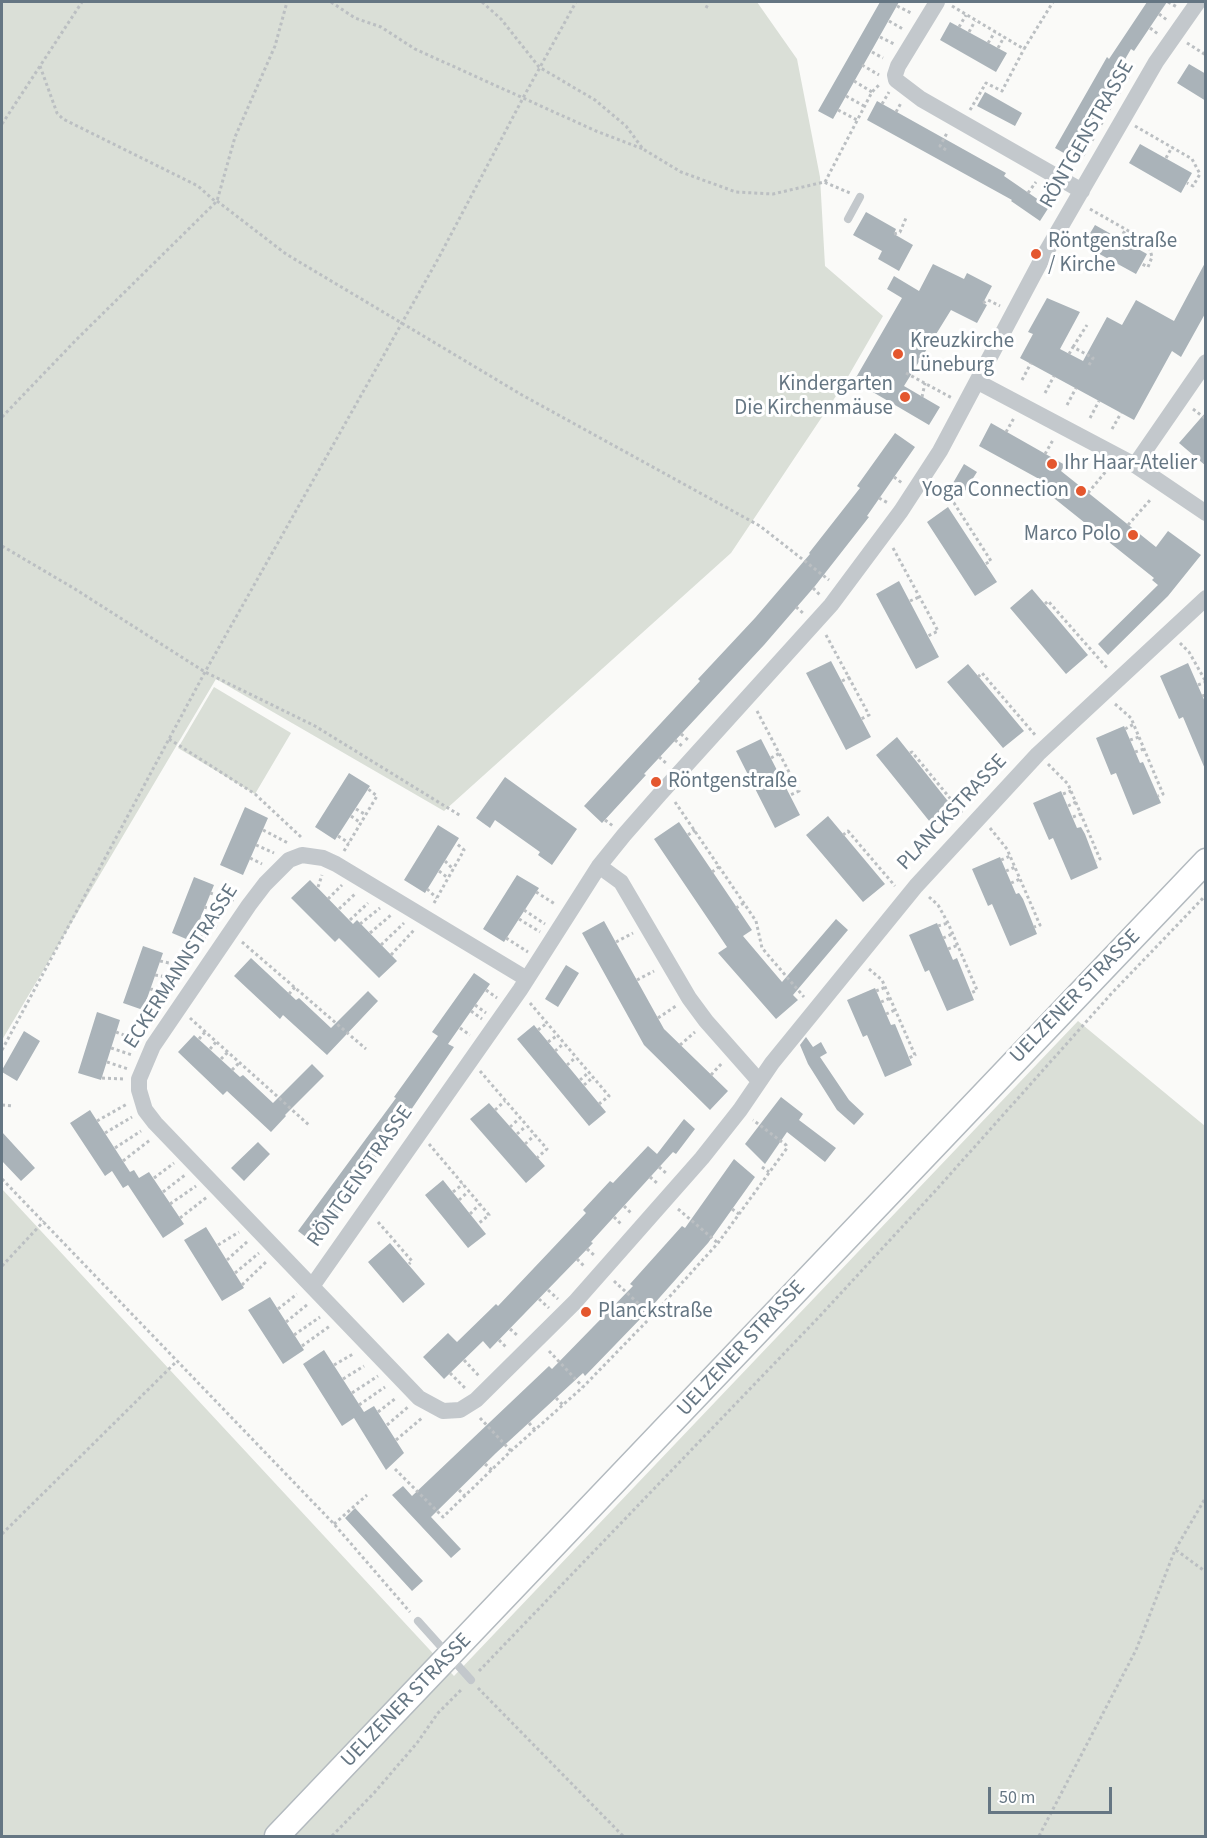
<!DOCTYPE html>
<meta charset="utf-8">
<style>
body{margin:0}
#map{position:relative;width:1207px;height:1838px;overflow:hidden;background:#fafaf8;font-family:"Source Sans 3",sans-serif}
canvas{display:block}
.frame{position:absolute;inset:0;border:3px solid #657683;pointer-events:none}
.scale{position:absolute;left:988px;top:1787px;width:124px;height:27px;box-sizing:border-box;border:3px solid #657683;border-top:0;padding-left:8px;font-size:18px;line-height:21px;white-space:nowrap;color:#657683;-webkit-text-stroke:4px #fff;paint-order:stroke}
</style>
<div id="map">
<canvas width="1207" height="1838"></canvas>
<div class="frame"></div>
<div class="scale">50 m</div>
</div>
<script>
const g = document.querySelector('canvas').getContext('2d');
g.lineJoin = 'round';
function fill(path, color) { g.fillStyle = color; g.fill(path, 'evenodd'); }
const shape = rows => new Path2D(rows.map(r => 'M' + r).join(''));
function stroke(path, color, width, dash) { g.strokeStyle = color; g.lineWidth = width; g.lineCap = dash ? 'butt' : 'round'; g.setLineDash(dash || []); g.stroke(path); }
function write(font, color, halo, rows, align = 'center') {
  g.font = font + ' "Source Sans 3",sans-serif'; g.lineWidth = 6; g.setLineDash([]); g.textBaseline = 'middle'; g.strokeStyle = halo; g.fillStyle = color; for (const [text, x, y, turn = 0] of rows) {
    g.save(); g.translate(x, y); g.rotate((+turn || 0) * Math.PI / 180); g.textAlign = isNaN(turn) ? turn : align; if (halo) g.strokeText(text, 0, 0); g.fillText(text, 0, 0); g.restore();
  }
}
fill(shape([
 [2,2,757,2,797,59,820,177,825,266,883,316,842,387,731,553,444,811,216,679,2,1040],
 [214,687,291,733,255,794,178,748],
 [1078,1021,1205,1126,1205,1836,2,1836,2,1189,454,1676]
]), '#dadfd7');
fill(shape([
 [880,2,899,2,833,119,818,111],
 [1147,2,1167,2,1134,51,1131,49,1069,156,1055,148,1107,57,1109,59],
 [950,22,1007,53,996,72,940,40],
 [1189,64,1206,74,1206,101,1177,83],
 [985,92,1022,113,1015,126,977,106],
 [877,101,1006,173,1004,176,1049,207,1040,221,1011,201,1012,200,867,120],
 [1140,144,1192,173,1181,193,1129,163],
 [866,212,896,229,894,234,913,245,899,271,878,259,882,251,853,235],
 [1095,225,1147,254,1136,274,1083,245],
 [1206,261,1206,312,1181,357,1172,351,1134,420,1020,358,1033,334,1028,332,1047,298,1080,312,1060,349,1083,361,1107,317,1122,325,1136,300,1174,321],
 [933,264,964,279,967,273,992,286,983,303,987,305,977,323,951,310,904,386,940,407,929,425,854,381,902,298,887,289,894,276,919,291],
 [1206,412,1206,466,1179,443],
 [991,423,1065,465,1061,471,1156,547,1168,531,1201,555,1168,596,1108,655,1098,644,1158,585,1152,580,1154,578,1045,491,1050,485,979,446],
 [895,433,915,447,867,516,869,517,815,586,764,645,644,774,646,775,602,823,584,806,700,681,698,679,755,618,810,554,809,553,860,488,857,486],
 [964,464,977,472,961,497,949,490],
 [948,507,997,582,975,596,927,522],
 [899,581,939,657,916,669,876,594],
 [1032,589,1088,655,1066,674,1010,608],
 [831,661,871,737,846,750,806,673],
 [1188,663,1206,704,1205,769,1183,717,1179,719,1160,676],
 [968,664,1024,731,1003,748,947,682],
 [1124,726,1140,763,1143,762,1161,803,1133,815,1116,773,1111,775,1096,738],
 [897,737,951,805,930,822,876,755],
 [761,739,800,815,775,828,736,751],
 [349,773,370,786,335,840,315,827],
 [505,777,577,829,552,865,538,855,540,852,495,820,490,828,476,818],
 [1061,791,1077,828,1081,827,1085,834,1098,868,1071,880,1053,838,1049,840,1033,803],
 [245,807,268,818,243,875,220,865],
 [828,816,885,884,863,902,806,835],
 [679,822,752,930,743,936,782,982,836,919,848,930,793,995,798,1000,776,1019,718,953,727,947,654,839],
 [438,825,459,838,425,893,404,880],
 [1000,857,1016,894,1019,893,1023,899,1037,934,1010,946,992,904,988,906,972,869],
 [517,875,539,888,504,942,483,929],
 [194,877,214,885,191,941,172,933],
 [310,880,353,924,357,920,397,961,379,978,339,938,335,942,291,898],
 [604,921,664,1029,728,1091,710,1110,644,1045,582,933],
 [937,923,953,960,957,958,974,1000,947,1011,929,970,925,972,909,935],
 [143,946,163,953,143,1010,123,1003],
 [251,958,296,1000,299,998,331,1028,368,991,378,1001,327,1055,283,1015,280,1019,234,976],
 [566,965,579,973,558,1007,545,999],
 [474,973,490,984,448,1044,454,1047,400,1126,350,1191,353,1193,315,1244,298,1231,396,1098,394,1097,438,1036,432,1032],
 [875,988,891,1025,895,1024,912,1065,885,1077,867,1035,863,1037,847,1000],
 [97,1012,120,1020,101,1080,78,1073],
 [534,1025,606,1112,589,1126,517,1039],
 [24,1031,40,1041,17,1081,2,1072,2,1070],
 [194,1035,240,1077,243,1075,273,1103,312,1064,324,1076,285,1115,286,1116,271,1132,227,1091,223,1095,178,1052],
 [806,1037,813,1047,821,1042,827,1053,820,1057,849,1100,864,1114,854,1125,837,1110,808,1064,800,1045],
 [781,1097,803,1114,799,1120,836,1148,825,1162,787,1132,765,1164,745,1144],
 [489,1103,545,1166,526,1183,470,1119],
 [90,1110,130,1172,134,1170,139,1178,149,1172,184,1224,163,1238,128,1185,123,1188,112,1171,105,1176,70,1123],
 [684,1119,695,1129,676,1154,673,1152,591,1242,593,1243,490,1349,483,1341,444,1379,423,1357,448,1333,457,1342,496,1304,498,1306,586,1213,583,1210,610,1181,613,1183,648,1146,657,1154],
 [2,1132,35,1168,21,1181,2,1161],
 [258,1142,270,1154,244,1181,231,1168],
 [734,1159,755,1177,708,1243,645,1314,585,1376,583,1373,496,1453,431,1517,461,1549,451,1558,392,1495,403,1486,412,1496,549,1366,552,1369,633,1286,630,1284,682,1226,685,1228],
 [443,1180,486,1234,468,1248,425,1195],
 [206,1227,244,1288,222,1301,184,1240],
 [390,1243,425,1284,403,1303,368,1262],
 [270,1297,304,1350,283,1364,248,1310],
 [324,1350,364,1412,374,1406,404,1453,386,1470,354,1418,342,1426,303,1364],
 [355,1508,423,1581,412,1591,345,1518]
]), '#aab3b9');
const secondary = shape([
 [277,1836,1206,861]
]);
stroke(secondary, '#b3babf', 27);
stroke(shape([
 [331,2,355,18,381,27,415,49,596,131,643,149],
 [482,2,501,19,539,67,595,100,626,126,643,149,681,172,736,192,773,194,824,182,850,193],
 [1168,2,1177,7],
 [897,6,911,13],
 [952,6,1024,49,1053,2],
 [706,8,709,2],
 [1159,14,1167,20],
 [889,21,903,29],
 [959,27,966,15],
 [1150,28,1158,34],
 [969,32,975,21],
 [880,37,894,44],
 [988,43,995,32],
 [1187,43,1206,55],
 [998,48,1004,37],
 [872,52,883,58],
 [862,65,879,75],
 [40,66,57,113,63,119,198,186,216,202],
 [1117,72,1129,79],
 [854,81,872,92],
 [1109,87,1120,94],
 [846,96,864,106],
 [1100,103,1111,109],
 [882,104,889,92],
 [838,110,857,120],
 [970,110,986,83,1002,91,1024,49],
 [896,112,901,103],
 [1091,118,1103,124],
 [2,124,82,2],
 [1135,126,1192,159,1200,174,1193,186,1187,183],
 [1082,134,1094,140],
 [1074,148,1085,155],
 [946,150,940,146,947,133],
 [1166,158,1172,147],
 [825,182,872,92,880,84],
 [1028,193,1036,182],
 [217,201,286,254,472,365,522,395,760,526,829,580],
 [1044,203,1052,193],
 [1090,209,1148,242,1152,257,1148,267,1142,264],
 [894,234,900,232,906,218],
 [1120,239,1126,229],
 [983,303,988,300,1000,306],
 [1073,347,1087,325],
 [1069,354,1073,347,1093,358,1089,365],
 [906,373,952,398],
 [1022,380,1031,363],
 [1045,393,1054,376],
 [922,397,925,383],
 [1067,405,1076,388],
 [1193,409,1206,419],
 [2,417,76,340,217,201,235,137,275,46,287,2],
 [1090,418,1099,401],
 [1112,429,1121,413],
 [1006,432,1014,418],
 [1045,454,1053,440],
 [894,477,902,483],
 [934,489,954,503,991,561,985,564],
 [1088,493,1107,470],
 [879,498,888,503],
 [1128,525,1151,499],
 [2,546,75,589,205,672,315,726,461,816],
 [893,548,938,631,928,636],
 [813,588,820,595],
 [910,601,921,596],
 [1045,604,1048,601,1107,668],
 [796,607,804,614],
 [826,635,869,715,861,719],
 [1180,643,1189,652,1206,682],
 [978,677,982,673,1036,736],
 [842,681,850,677],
 [1198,685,1206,682],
 [1202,696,1206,695],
 [1115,704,1131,718,1163,794,1158,796],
 [757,711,799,791,790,795],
 [1125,729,1134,724],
 [681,734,689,741],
 [169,739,255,794,302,838],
 [675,740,683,747],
 [1130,740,1139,737],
 [1135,752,1144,749],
 [910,753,912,752,963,814],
 [659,757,667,764],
 [771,758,780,753],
 [1048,764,1068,784,1100,859,1096,861],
 [1063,794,1071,791],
 [675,802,756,921,762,948,804,997],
 [1068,806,1076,802],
 [356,809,366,815],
 [351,816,361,823],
 [1073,817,1081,814],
 [605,820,613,826],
 [990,828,1007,849,1040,925,1034,927],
 [263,830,288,843],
 [688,835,695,830],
 [843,835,848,831,895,886],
 [338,836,349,843],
 [256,845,274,853],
 [344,851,377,796,368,789],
 [250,858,262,864],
 [1001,860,1010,856],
 [445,861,453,869],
 [439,871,448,878],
 [1006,871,1015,867],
 [712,872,720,866],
 [1011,883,1020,879],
 [318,887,322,875],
 [427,889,437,898],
 [536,892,555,904],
 [210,893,234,900],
 [929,897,938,905,948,923,977,990,971,993],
 [328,899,342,885],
 [434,903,464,850,456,843],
 [204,907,226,913],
 [736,908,744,903],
 [339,909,355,894],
 [524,910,545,924],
 [519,919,540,932],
 [199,920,217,927],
 [350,920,368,903],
 [360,924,380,908],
 [938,926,948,923],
 [370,933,391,915],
 [194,934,206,938],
 [506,938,528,952],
 [943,938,952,934],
 [242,942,366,1049],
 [616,942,633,933],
 [381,945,404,923],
 [948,949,958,945],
 [391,955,414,930],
 [160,961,187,967],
 [869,969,882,980,890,998,915,1055,909,1058],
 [155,975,180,979],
 [637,980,654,971],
 [150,989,169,992],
 [486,990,497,998],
 [876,991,886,987],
 [289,994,295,987],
 [881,1002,890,998],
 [145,1003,161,1005],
 [530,1003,609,1096,599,1104],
 [475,1005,486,1013],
 [471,1011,482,1019],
 [886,1014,895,1010],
 [190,1018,309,1125],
 [658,1018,676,1006],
 [460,1028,470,1035],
 [538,1030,547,1023],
 [116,1032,137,1040],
 [199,1039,205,1032],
 [548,1042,558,1035],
 [680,1045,695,1032],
 [111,1048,132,1055],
 [210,1049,216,1042],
 [2,1050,205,672,438,259,523,98,576,2],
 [555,1051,564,1043],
 [221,1059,228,1052],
 [107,1062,128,1069],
 [567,1065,576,1057],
 [232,1070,239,1063],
 [480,1071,547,1149,537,1158],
 [711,1075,722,1063],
 [102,1078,124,1079],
 [580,1080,589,1072],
 [584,1085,593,1077],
 [2,1105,13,1106],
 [495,1110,505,1101],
 [97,1121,127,1104],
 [510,1127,520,1118],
 [105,1133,132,1117],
 [517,1134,526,1126],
 [429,1144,489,1215,478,1224],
 [525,1144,535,1135],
 [115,1148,141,1131],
 [123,1161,150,1140],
 [659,1167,667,1174],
 [762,1167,769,1172],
 [650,1177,658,1184],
 [154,1178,174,1163],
 [2,1179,334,1524,410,1612],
 [163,1192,185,1175],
 [453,1192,463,1184],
 [459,1200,469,1191],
 [170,1204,196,1186],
 [624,1206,631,1213],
 [678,1209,718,1243],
 [732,1209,739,1214],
 [470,1214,480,1204],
 [614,1217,621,1224],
 [180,1218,207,1197],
 [378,1222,412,1261,409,1264],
 [218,1245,239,1232],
 [587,1249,595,1256],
 [577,1259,584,1266],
 [227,1260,248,1241],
 [2,1266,44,1221],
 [235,1273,259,1253],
 [614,1281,652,1316],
 [242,1285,267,1261],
 [548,1290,558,1299],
 [539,1299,549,1308],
 [278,1309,297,1294],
 [286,1322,308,1304],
 [510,1329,518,1336],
 [294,1335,320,1317],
 [499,1340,506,1347],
 [302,1346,330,1326],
 [549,1351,583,1387],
 [464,1360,479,1376],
 [334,1365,353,1354],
 [450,1373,466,1389],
 [343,1379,364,1366],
 [352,1393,378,1376],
 [556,1398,563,1405],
 [359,1405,385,1387],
 [378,1412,396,1398],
 [480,1418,511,1451],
 [529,1423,535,1430],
 [387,1425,408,1407],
 [396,1440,422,1418],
 [485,1464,492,1470],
 [395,1469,443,1517,511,1451,583,1387,652,1316,718,1243,787,1148,786,1145,753,1120],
 [459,1490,465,1496],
 [334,1524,367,1495],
 [2,1534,177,1361],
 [1176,1550,1206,1572],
 [479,1671,819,1317,937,1189,1111,994,1206,895],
 [478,1688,623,1836],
 [332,1836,374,1793,417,1743,438,1713,462,1689],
 [1039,1836,1136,1650,1175,1550,1206,1497]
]), '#bbbfc2', 3, [3, 3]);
stroke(shape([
 [848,219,860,197],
 [418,1621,471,1680]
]), '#c3c8cc', 8);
stroke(shape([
 [937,2,898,66,895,75,896,80,921,99,1082,191],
 [978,382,1135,465,1206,513],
 [1135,465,1206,362],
 [599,866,621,882,689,998,706,1021,759,1081],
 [527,979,336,864,323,858,302,855,289,860,265,884,249,905,153,1046,139,1079,139,1090,145,1110,155,1123,419,1398,443,1411,460,1410,476,1400,575,1302,702,1158,740,1110,772,1063,916,886,1038,754,1206,598],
 [313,1285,520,990,599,866,624,835,660,794,831,605,901,511,940,451,1042,259,1156,62,1198,2]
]), '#c3c8cc', 16);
stroke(secondary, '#fff', 24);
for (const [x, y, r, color] of [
 [1036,254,6,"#e4572e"],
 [898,354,6,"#e4572e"],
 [905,397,6,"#e4572e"],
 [1052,464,6,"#e4572e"],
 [1081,491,6,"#e4572e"],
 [1133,535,6,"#e4572e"],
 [656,782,6,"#e4572e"],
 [586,1312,6,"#e4572e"]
]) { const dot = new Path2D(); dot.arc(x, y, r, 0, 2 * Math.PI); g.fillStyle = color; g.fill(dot); stroke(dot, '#fff', 2); }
write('21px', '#657683', '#fff', [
 ["RÖNTGENSTRASSE",1088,135,-60],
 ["PLANCKSTRASSE",953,813,-47],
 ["ECKERMANNSTRASSE",182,967,-57],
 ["UELZENER STRASSE",1076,997,-46],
 ["RÖNTGENSTRASSE",361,1177,-55],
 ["UELZENER STRASSE",742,1349,-47],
 ["UELZENER STRASSE",407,1701,-46]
]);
write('21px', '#657683', '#fff', [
 ["Röntgenstraße",1048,242],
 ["/ Kirche",1048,266],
 ["Kreuzkirche",910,342],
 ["Lüneburg",910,366],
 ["Kindergarten",893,385,"right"],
 ["Die Kirchenmäuse",893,409,"right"],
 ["Ihr Haar-Atelier",1064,464],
 ["Yoga Connection",1069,491,"right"],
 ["Marco Polo",1121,535,"right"],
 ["Röntgenstraße",668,782],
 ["Planckstraße",598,1312]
], 'left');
</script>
